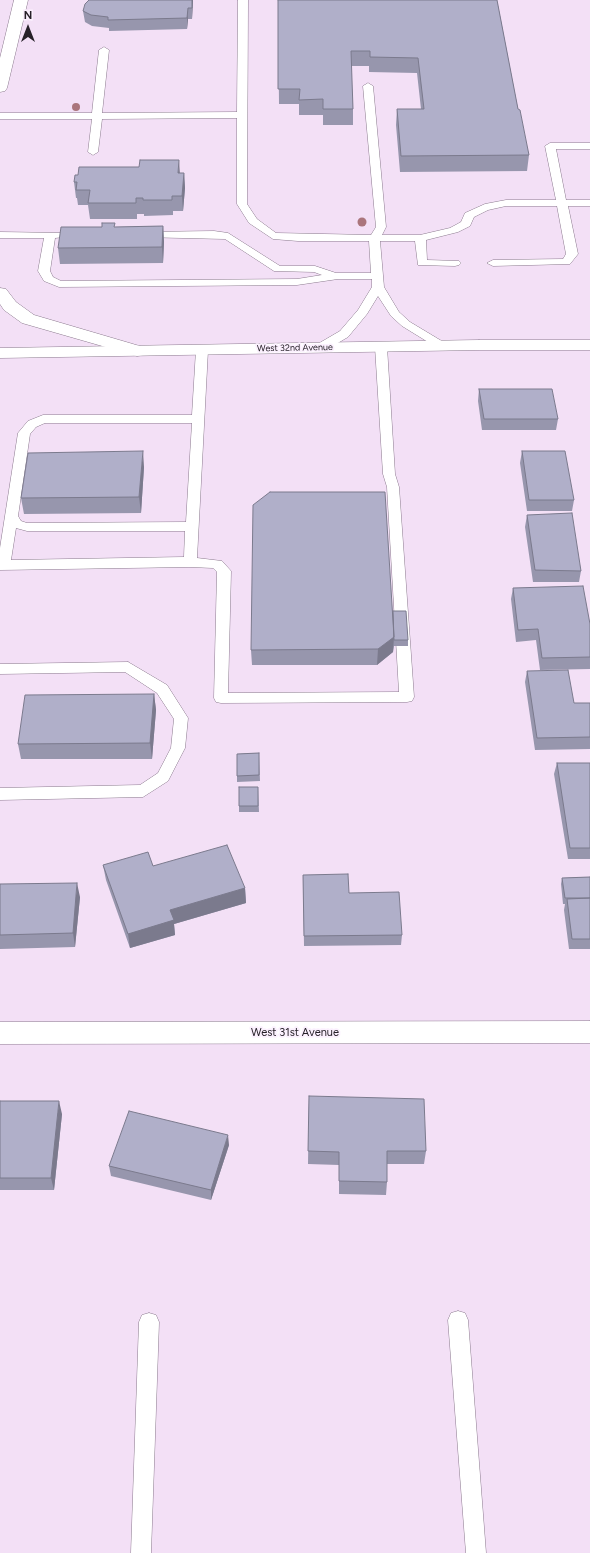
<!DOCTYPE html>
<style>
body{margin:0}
#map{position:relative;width:590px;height:1553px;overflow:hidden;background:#f3e0f6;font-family:Figtree,sans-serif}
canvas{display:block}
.north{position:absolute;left:8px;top:8px;width:40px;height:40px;-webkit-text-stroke:3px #fbf0fe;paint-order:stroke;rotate:0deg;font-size:11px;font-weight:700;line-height:16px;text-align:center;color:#262028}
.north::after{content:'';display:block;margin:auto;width:14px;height:18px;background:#262028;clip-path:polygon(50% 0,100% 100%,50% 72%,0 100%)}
</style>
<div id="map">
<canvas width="590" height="1553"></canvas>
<div class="north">N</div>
</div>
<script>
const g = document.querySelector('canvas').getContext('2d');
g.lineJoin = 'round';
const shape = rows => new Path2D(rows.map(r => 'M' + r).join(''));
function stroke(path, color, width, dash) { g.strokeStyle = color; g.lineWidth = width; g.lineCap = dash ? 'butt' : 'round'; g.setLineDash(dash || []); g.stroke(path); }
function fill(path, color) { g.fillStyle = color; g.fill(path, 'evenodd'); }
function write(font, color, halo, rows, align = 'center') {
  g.font = font + ' Figtree,sans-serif'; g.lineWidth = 3.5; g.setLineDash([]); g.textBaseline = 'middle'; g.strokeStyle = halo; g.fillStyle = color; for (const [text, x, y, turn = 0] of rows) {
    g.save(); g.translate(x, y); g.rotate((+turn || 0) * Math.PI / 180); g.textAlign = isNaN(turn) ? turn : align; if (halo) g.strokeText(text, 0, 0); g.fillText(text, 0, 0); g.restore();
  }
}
const service = shape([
 [238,0,248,0,247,204,257,219,276,233,371,235,376,227,363,86,368,83,373,86,386,227,382,235,420,235,450,228,461,222,465,213,485,204,506,200,556,200,545,146,550,143,590,143,590,149,556,149,566,200,590,200,590,206,568,206,578,254,570,264,493,266,487,263,493,260,563,259,566,254,557,206,506,206,488,210,474,217,470,226,458,232,426,240,427,260,459,261,461,263,459,265,455,266,418,265,415,241,380,241,384,287,399,312,410,322,445,343,447,346,441,350,402,326,391,316,378,296,367,314,348,337,324,351,316,351,314,348,316,345,340,331,358,310,372,287,372,279,338,279,297,285,59,287,44,281,38,271,44,238,0,238,0,232,64,233,65,235,64,237,55,238,50,271,53,277,61,281,297,279,322,275,314,272,274,271,225,239,140,237,139,235,140,233,144,232,214,231,228,233,280,266,315,266,336,273,371,273,369,241,298,241,273,239,249,223,237,204,237,118,102,119,98,152,93,155,88,152,92,119,0,119,0,113,92,113,99,50,104,47,109,50,102,113,237,112,238,0],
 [381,343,387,347,395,474,399,487,414,697,412,701,407,702,221,703,216,702,214,698,217,572,213,568,190,567,0,570,0,548,18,433,28,421,43,415,192,415,196,350,198,347,206,347,208,350,197,558,222,561,231,571,228,693,399,692,387,487,383,474,375,347,381,343],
 [45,423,192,423,186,522,27,523,21,521,18,516,30,434,36,427,45,423],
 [16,528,27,531,185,531,184,557,11,560,16,528],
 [128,662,167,685,188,718,185,748,168,781,143,797,0,800,0,788,140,785,158,773,171,748,174,719,157,693,125,672,0,674,0,664,128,662],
 [458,1311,465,1313,468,1320,486,1553,466,1553,448,1320,451,1313,458,1311],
 [149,1313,156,1315,159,1322,151,1553,131,1553,139,1322,142,1315,149,1313]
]);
const minor = shape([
 [590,1021,590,1043,0,1044,0,1022,590,1021]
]);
const tertiary = shape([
 [479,340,590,340,590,350,479,350,0,358,0,348,479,340]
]);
const secondary = shape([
 [14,0,28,0,7,88,5,91,0,92,0,58,14,0],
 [0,288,6,289,16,302,34,315,143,347,146,351,143,355,137,356,22,323,4,310,0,304,0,288]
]);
stroke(service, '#8b7a8e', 1);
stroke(minor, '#8b7a8e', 1);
stroke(tertiary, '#8b7a8e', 1);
stroke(secondary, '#8b7a8e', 1);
fill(service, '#fff');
fill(minor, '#fff');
fill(tertiary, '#fff');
fill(secondary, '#fff');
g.fillStyle = '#aa757c';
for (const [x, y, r] of [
 [76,107,4],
 [362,222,4.5]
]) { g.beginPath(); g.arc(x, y, r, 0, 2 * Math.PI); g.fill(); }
fill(shape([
 [89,0,193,0,192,19,188,19,187,29,109,31,109,28,92,26,85,22,83,11],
 [278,0,497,0,518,109,529,155,527,171,400,172,396,125,397,109,421,109,417,73,369,72,369,66,351,66,353,109,353,125,323,125,323,115,299,115,299,104,279,104],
 [184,173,185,188,183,211,173,211,173,215,144,216,144,214,137,214,137,219,90,219,88,205,78,205,77,198,76,198,74,182,78,175],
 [163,226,164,242,163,263,60,264,58,248,115,227],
 [479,389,558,419,556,430,482,430,478,401],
 [522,451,574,500,572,511,527,511,520,463],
 [144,467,141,513,24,514,21,498],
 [527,515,581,571,579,582,533,582,525,527],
 [513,588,590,624,590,669,540,670,536,640,516,642,511,599],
 [393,611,408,640,408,646,394,646,393,652,377,665,252,665,251,650],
 [527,671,574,703,590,703,590,749,535,750,525,682],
 [154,694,156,710,152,759,21,759,18,744],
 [259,753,260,781,237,782,237,754],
 [557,763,590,763,590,859,568,859,554,774],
 [258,787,259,812,239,812,239,806],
 [103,865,153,866,245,888,246,903,174,924,175,935,130,948,106,880],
 [303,875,349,893,402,935,401,945,304,946],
 [590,877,590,949,569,949,564,910,565,904,563,904,561,884,562,878],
 [0,884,80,897,75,947,0,949],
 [309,1096,426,1151,424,1164,387,1164,387,1182,386,1195,339,1194,339,1165,308,1164],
 [0,1101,62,1114,54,1190,0,1190],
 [229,1145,211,1200,111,1176,109,1166]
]), '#9796ad');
fill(shape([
 [192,0,193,0,192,19],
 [188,8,188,19,187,29,187,18],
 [179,160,180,175,178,173],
 [184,173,185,188,183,211,182,196],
 [163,226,164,242,163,263,162,247],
 [143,451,144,467,141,513,139,497],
 [394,637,393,652,377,665,378,649],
 [154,694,156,710,152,759,150,743],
 [77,883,80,897,75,947,73,933],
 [245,888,246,903,174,924,175,935,130,948,128,934,170,910],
 [59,1101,62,1114,54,1190,51,1178],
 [228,1135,229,1145,211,1200,211,1190]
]), '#7b7a8d');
const building = shape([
 [89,0,192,0,192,8,188,8,187,18,108,20,108,17,91,15,83,11,85,4,89,0],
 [278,0,497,0,518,109,520,110,529,155,401,156,397,109,424,109,418,58,370,57,370,51,351,51,353,109,323,109,323,99,299,100,300,89,278,89,278,0],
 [140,160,179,160,178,173,184,173,182,196,172,196,172,200,143,200,143,198,136,198,136,203,88,203,90,190,76,190,77,182,74,182,75,175,78,175,79,167,139,167,140,160],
 [102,223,115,223,114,227,163,226,162,247,58,248,61,227,102,227,102,223],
 [479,389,552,389,558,419,484,419,479,389],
 [143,451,139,497,21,498,28,453,143,451],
 [522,451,565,451,574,500,529,500,522,451],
 [270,492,385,492,394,637,378,649,251,650,253,505,270,492],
 [572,513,581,571,535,570,527,515,572,513],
 [583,586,590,624,590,657,542,658,538,629,518,630,513,588,583,586],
 [393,611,406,611,408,640,394,640,393,611],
 [568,670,574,703,590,703,590,737,537,738,527,671,568,670],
 [154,694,150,743,18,744,25,695,154,694],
 [259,753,259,775,237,776,237,754,259,753],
 [557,763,590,763,590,848,570,848,557,763],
 [239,787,258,787,258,806,239,806,239,787],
 [227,845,245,888,170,910,174,920,128,934,103,865,148,852,153,866,227,845],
 [348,874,349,893,399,892,402,935,304,936,303,875,348,874],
 [590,877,590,898,565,898,562,878,590,877],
 [77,883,73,933,0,935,0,884,77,883],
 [590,898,590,939,572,939,567,899,590,898],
 [309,1096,424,1099,426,1151,387,1151,387,1182,339,1181,339,1152,308,1151,309,1096],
 [0,1101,59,1101,51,1178,0,1178,0,1101],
 [129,1111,228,1135,211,1190,109,1166,129,1111]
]);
fill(building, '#b0afc9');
stroke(building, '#7b7a8d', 1);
write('9px', '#262028', '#fbf0fe', [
 ["West 32nd Avenue",295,348,-1]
]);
write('11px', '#262028', '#fbf0fe', [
 ["West 31st Avenue",295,1033]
]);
</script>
